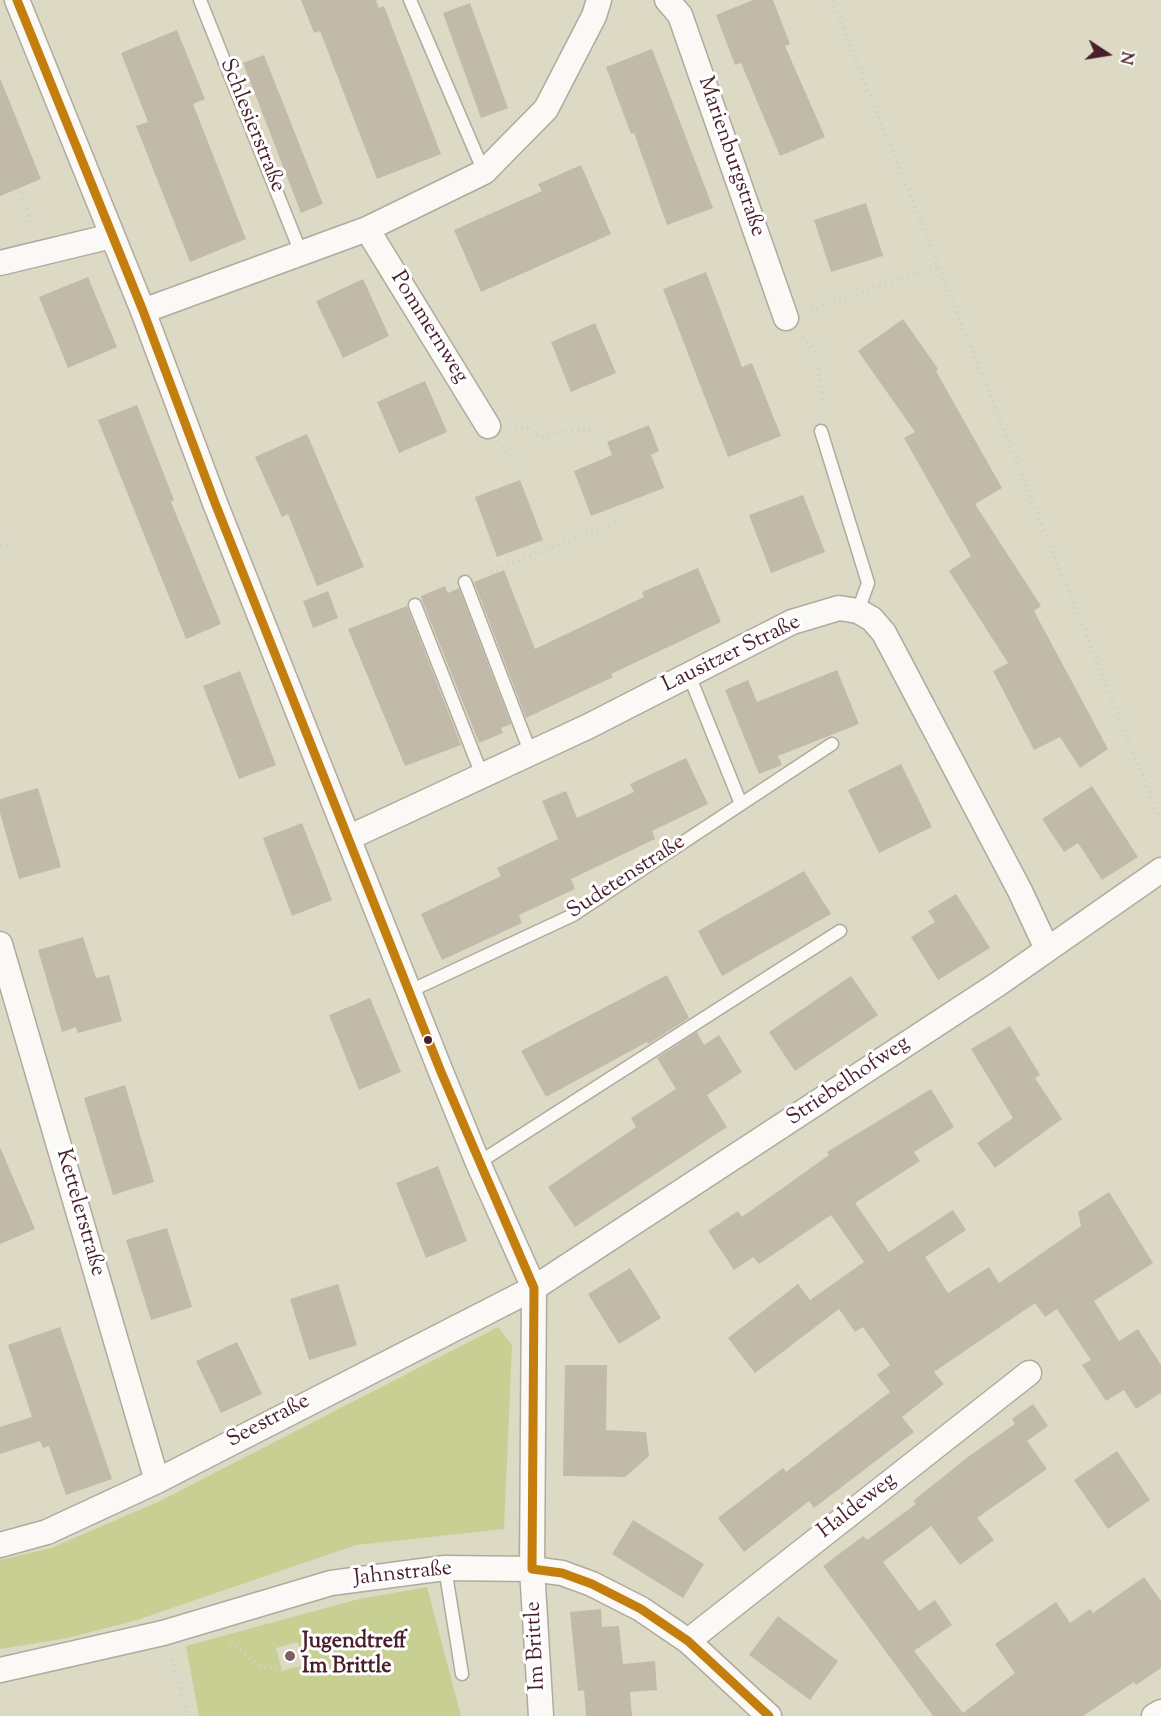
<!DOCTYPE html>
<meta charset="utf-8">
<style>
body{margin:0}
#map{position:relative;width:1161px;height:1716px;overflow:hidden;background:#dcd9c5;font-family:"Sorts Mill Goudy",serif}
canvas{display:block}
.north{position:absolute;left:1077px;top:24px;width:60px;height:60px;-webkit-text-stroke:4px #fff;paint-order:stroke;rotate:102deg;font-size:16px;font-weight:700;line-height:24px;text-align:center;color:#4a1f2b}
.north::after{content:'';display:block;margin:auto;width:21px;height:27px;background:#4a1f2b;clip-path:polygon(50% 0,100% 100%,50% 72%,0 100%)}
</style>
<div id="map">
<canvas width="1161" height="1716"></canvas>
<div class="north">N</div>
</div>
<script>
const g = document.querySelector('canvas').getContext('2d');
g.lineJoin = 'round';
function fill(path, color) { g.fillStyle = color; g.fill(path, 'evenodd'); }
const shape = rows => new Path2D(rows.map(r => 'M' + r).join(''));
function stroke(path, color, width, dash) { g.strokeStyle = color; g.lineWidth = width; g.lineCap = dash ? 'butt' : 'round'; g.setLineDash(dash || []); g.stroke(path); }
function write(font, color, halo, rows, align = 'center') {
  g.font = font + ' "Sorts Mill Goudy",serif'; g.lineWidth = 6; g.setLineDash([]); g.textBaseline = 'middle'; g.strokeStyle = halo; g.fillStyle = color; for (const [text, x, y, turn = 0] of rows) {
    g.save(); g.translate(x, y); g.rotate((+turn || 0) * Math.PI / 180); g.textAlign = isNaN(turn) ? turn : align; if (halo) g.strokeText(text, 0, 0); g.fillText(text, 0, 0); g.restore();
  }
}
fill(shape([
 [498,1327,512,1345,504,1529,356,1545,137,1620,67,1638,0,1649,0,1560,51,1548,160,1501],
 [427,1587,461,1716,199,1716,186,1646,359,1599],
 [298,1642,304,1663,313,1663,277,1672,282,1670,276,1648]
]), '#c8cf92');
fill(shape([
 [301,0,376,0,379,8,384,6,441,154,377,179,320,31,314,33],
 [753,0,773,0,790,44,785,46,825,137,780,156,741,63,735,65,716,15],
 [470,3,508,108,481,118,443,13],
 [177,30,205,99,193,104,246,239,190,262,136,126,148,122,121,53],
 [652,49,713,208,667,225,634,133,631,134,606,67],
 [264,55,323,204,301,213,243,63],
 [0,78,41,179,0,196],
 [581,165,611,234,481,292,454,230,542,191,538,184],
 [866,203,883,256,831,272,814,220],
 [706,272,742,367,752,363,781,436,728,457,663,289],
 [88,277,117,347,68,368,39,297],
 [363,279,389,336,343,358,316,301],
 [903,319,938,369,936,371,1002,488,975,504,1041,606,1034,611,1108,749,1080,768,1060,737,1034,750,993,671,1008,663,949,571,971,556,904,438,915,432,858,351],
 [595,323,616,373,571,392,551,342],
 [425,381,447,432,399,453,377,402],
 [137,405,174,500,171,502,221,624,186,639,98,420],
 [649,425,659,451,651,455,664,488,591,516,574,471,612,455,607,442],
 [307,434,364,567,317,586,288,514,282,517,255,457],
 [520,480,543,540,497,557,475,497],
 [803,495,825,552,771,573,749,515],
 [698,568,721,622,611,674,613,677,526,718,474,582,504,570,535,649,644,597,642,592],
 [445,586,448,593,459,588,511,724,501,728,503,733,479,743,422,600,421,596],
 [328,591,338,618,313,628,303,601],
 [407,606,461,745,405,766,348,629],
 [837,670,859,724,778,756,782,765,759,774,725,690,748,680,757,702],
 [240,671,276,765,239,779,203,686],
 [686,758,708,804,652,831,655,839,571,879,575,889,519,915,522,923,442,960,421,914,501,876,497,868,558,839,542,801,566,791,577,818,634,792,630,784],
 [901,764,932,827,879,853,848,790],
 [1092,786,1138,857,1102,880,1078,843,1064,852,1042,819],
 [38,788,61,867,19,879,0,813,0,799],
 [302,823,332,900,292,916,263,838],
 [804,871,831,914,722,976,698,931],
 [956,894,990,948,938,980,911,937,935,922,928,911],
 [83,937,96,978,109,975,122,1021,78,1033,76,1027,62,1032,38,950],
 [667,975,689,1018,648,1044,647,1042,546,1097,521,1051],
 [851,976,878,1015,795,1071,769,1032],
 [370,998,401,1072,359,1090,329,1015],
 [1010,1026,1040,1075,1035,1078,1062,1119,995,1168,977,1143,1013,1118,971,1049],
 [697,1032,704,1045,719,1035,742,1072,707,1095,727,1127,575,1227,548,1187,636,1127,631,1118,676,1089,657,1058],
 [125,1085,154,1182,113,1195,84,1098],
 [931,1089,954,1127,914,1152,920,1161,855,1203,889,1252,953,1210,966,1230,925,1257,948,1293,989,1267,999,1283,1081,1226,1078,1212,1109,1192,1153,1263,1094,1301,1119,1341,1138,1329,1161,1365,1161,1393,1136,1409,1124,1390,1106,1401,1082,1365,1091,1360,1057,1309,1045,1317,1035,1303,934,1372,944,1384,902,1417,914,1432,814,1508,809,1501,744,1552,718,1518,783,1468,786,1472,890,1392,877,1375,890,1365,863,1327,855,1332,839,1309,755,1373,728,1338,798,1284,810,1300,864,1262,831,1215,759,1264,753,1257,734,1270,708,1231,738,1211,742,1217,829,1155,827,1152],
 [0,1147,35,1229,0,1244],
 [438,1166,467,1241,426,1258,396,1183],
 [167,1228,192,1307,151,1320,126,1240],
 [630,1268,661,1318,619,1344,588,1294],
 [338,1284,357,1345,309,1360,290,1299],
 [60,1327,112,1479,66,1495,49,1446,43,1448,40,1441,0,1454,0,1427,32,1417,8,1345],
 [237,1342,262,1394,221,1413,196,1361],
 [565,1365,607,1365,606,1430,646,1432,649,1456,625,1477,563,1476],
 [1033,1404,1048,1426,1027,1441,1047,1469,977,1518,994,1540,960,1565,931,1526,883,1562,919,1611,935,1600,952,1625,914,1651,963,1713,1015,1673,995,1644,1056,1602,1070,1623,1090,1609,1093,1613,1144,1577,1161,1601,1161,1668,1136,1685,1134,1682,1083,1716,933,1716,823,1566,863,1536,867,1540,916,1504,913,1501,969,1456,1015,1424,1012,1419],
 [1117,1451,1150,1500,1108,1529,1074,1480],
 [633,1520,704,1564,683,1598,612,1554],
 [601,1609,602,1627,619,1626,623,1664,655,1661,657,1690,630,1692,632,1716,586,1716,584,1690,578,1691,570,1612],
 [778,1616,838,1661,810,1700,749,1655]
]), '#c2baa8');
const lane = shape([
 [200,0,301,253],
 [410,0,484,172],
 [821,431,868,583,858,611],
 [465,582,531,754],
 [415,605,482,775],
 [689,675,741,804],
 [410,991,573,915,832,744],
 [478,1163,840,931],
 [445,1568,462,1674]
]);
const street = shape([
 [17,0,143,311,215,503,441,1072,478,1163,534,1288,532,1569,541,1716],
 [667,0,680,15,786,318],
 [367,229,488,426],
 [0,263,112,236],
 [143,311,367,229,484,172,546,109,594,16,599,0],
 [348,838,589,726,792,622,839,608,858,611,872,619,884,633,1020,891,1047,949],
 [0,944,157,1481],
 [0,1545,47,1532,157,1481,534,1288,998,984,1161,870],
 [688,1641,1029,1373],
 [0,1670,163,1633,331,1583,445,1568,532,1569,562,1573,592,1584,641,1609,688,1641,769,1716],
 [1154,1716,1161,1712]
]);
stroke(lane, '#b0aa9e', 15);
stroke(street, '#b0aa9e', 27);
stroke(shape([
 [832,0,1161,822],
 [20,192,33,229],
 [811,310,938,266],
 [803,337,815,350,825,411],
 [515,428,528,429,542,438,562,431,591,430,599,435],
 [503,446,521,470],
 [0,546,12,542],
 [485,574,615,523],
 [231,1642,257,1665,273,1668,281,1666],
 [172,1659,188,1716]
]), '#d3d0cb', 4, [1.5, 4.5]);
stroke(lane, '#faf9f6', 12);
stroke(street, '#faf9f6', 24);
stroke(shape([
 [17,0,143,311,215,503,441,1072,534,1288,532,1569],
 [532,1569,562,1573,592,1584,641,1609,688,1641,769,1716]
]), '#c37e0d', 9);
for (const [x, y, r, color] of [
 [428,1040,5,"#4a1f2b"],
 [290,1656,6,"#7d6061"]
]) { const dot = new Path2D(); dot.arc(x, y, r, 0, 2 * Math.PI); g.fillStyle = color; g.fill(dot); stroke(dot, '#fff', 2); }
write('22px', '#4a1f2b', '#fff', [
 ["Schlesierstraße",251,126,68],
 ["Marienburgstraße",730,157,71],
 ["Pommernweg",428,328,58],
 ["Lausitzer Straße",732,655,-26],
 ["Sudetenstraße",627,878,-33],
 ["Striebelhofweg",849,1082,-34],
 ["Kettelerstraße",79,1213,74],
 ["Seestraße",269,1422,-28],
 ["Haldeweg",858,1507,-38],
 ["Jahnstraße",403,1575,-6],
 ["Im Brittle",537,1646,-93]
]);
write('bold 22px', '#4a1f2b', '#fff', [
 ["Jugendtreff",302,1643],
 ["Im Brittle",302,1668]
], 'left');
</script>
